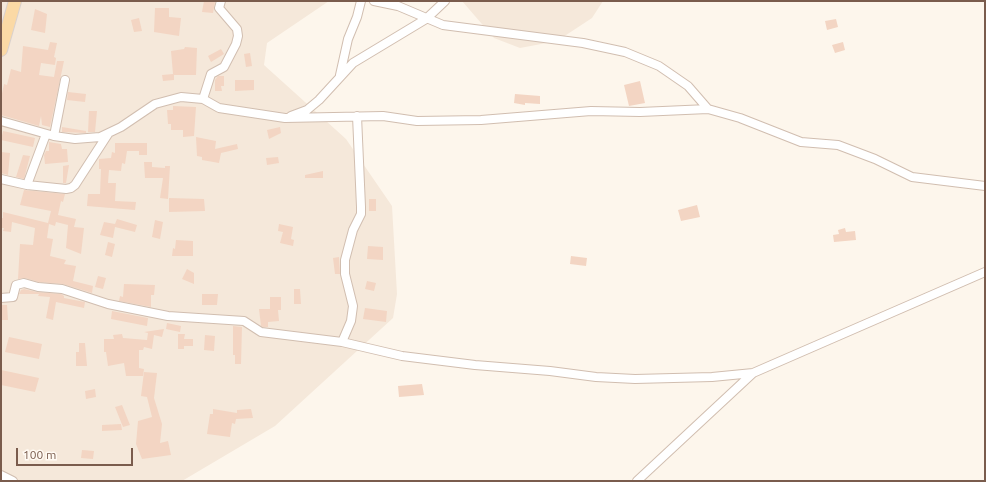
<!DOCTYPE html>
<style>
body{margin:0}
#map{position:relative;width:986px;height:482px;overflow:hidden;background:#fdf6ec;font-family:Ubuntu,sans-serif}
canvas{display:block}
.frame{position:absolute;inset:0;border:2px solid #7a5c4d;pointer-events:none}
.scale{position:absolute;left:16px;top:448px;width:117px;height:18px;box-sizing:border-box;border:2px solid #7a5c4d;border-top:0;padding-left:5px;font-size:12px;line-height:14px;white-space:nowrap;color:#7a5c4d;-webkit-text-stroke:3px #fffaf3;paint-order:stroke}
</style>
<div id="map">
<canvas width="986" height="482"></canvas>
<div class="frame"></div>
<div class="scale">100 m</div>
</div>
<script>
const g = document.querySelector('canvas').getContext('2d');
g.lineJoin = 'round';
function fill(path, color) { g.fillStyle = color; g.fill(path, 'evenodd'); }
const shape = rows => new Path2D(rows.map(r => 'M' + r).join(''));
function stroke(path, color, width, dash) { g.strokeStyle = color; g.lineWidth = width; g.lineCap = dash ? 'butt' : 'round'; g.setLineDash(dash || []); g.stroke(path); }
fill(shape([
 [1,1,329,1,267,43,264,65,346,139,392,206,397,294,393,318,275,426,182,481,1,481],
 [462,1,603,1,592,18,557,41,520,48,494,38]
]), '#f5e8da');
fill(shape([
 [204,1,215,2,213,13,202,12],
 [155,8,169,8,169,17,181,18,179,36,154,32],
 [35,9,47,14,45,33,31,30],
 [139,18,142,31,134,32,131,20],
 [836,19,838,27,827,30,825,21],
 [50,42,57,43,54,57,56,58,55,65,41,63,39,75,54,77,57,61,64,61,50,127,42,125,41,116,39,126,1,115,1,98,4,84,7,85,11,69,21,72,23,46,48,50],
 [843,42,845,50,835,53,832,45],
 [185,47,197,48,196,75,174,75,174,80,163,81,162,75,173,74,171,51,184,49],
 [221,49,224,54,211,62,208,56],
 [250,53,252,66,246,67,244,54],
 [218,76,224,76,224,86,221,86,222,91,215,91,215,80],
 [235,80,254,80,254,90,235,91],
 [640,81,645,103,629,106,624,85],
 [68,92,86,94,85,102,67,100],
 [515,94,540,96,540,104,525,103,525,105,514,103],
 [173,106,196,107,194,136,183,137,183,130,171,130,171,124,168,124,167,110,173,110],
 [89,111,97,111,95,132,88,132],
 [62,127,86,131,86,133,62,132],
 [280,127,281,133,269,139,267,130],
 [3,131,35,138,33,147,1,140],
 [196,137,216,141,215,149,237,144,238,149,221,153,219,163,202,160,202,157,197,156],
 [49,142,61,144,62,149,67,149,68,162,45,164,44,155,46,151,49,151],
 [115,143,147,143,147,155,139,155,139,151,127,151,125,164,122,163,121,171,109,170,108,183,116,183,115,201,136,202,135,210,87,206,88,194,100,194,101,169,99,169,99,159,111,158,112,152,115,153],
 [1,152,10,153,8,175,1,173],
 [23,155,30,156,24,179,16,177],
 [278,157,279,163,267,165,266,158],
 [144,162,152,162,152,167,165,168,165,166,170,166,168,199,160,198,163,178,145,178],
 [69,165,66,183,63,183,63,166],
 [323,171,323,178,305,178,305,175],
 [24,190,65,194,63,202,61,201,58,215,76,219,74,227,84,228,81,254,66,248,68,225,56,222,55,226,49,224,47,238,53,239,50,256,66,260,64,264,76,266,73,281,93,286,92,293,63,284,39,282,25,278,18,279,20,244,33,245,35,228,12,222,11,232,3,231,4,228,1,228,1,218,3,218,3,212,48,223,51,211,20,205],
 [169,198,204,199,205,211,169,212],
 [369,199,376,199,376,211,369,211],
 [697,205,700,217,681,221,678,210],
 [117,219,137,225,135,232,115,227,113,238,100,235,104,222,115,224],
 [155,220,163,222,160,239,152,237],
 [279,224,293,227,291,239,294,240,293,246,280,243,283,232,278,231],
 [845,228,846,232,855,231,856,240,834,242,833,235,839,234,838,230],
 [176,240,193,241,193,256,172,256,173,248,175,249],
 [108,242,115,244,112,257,105,255],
 [368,246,383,247,383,260,367,259],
 [571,256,587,258,586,266,570,264],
 [339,257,340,274,335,274,333,258],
 [187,269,194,273,194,284,182,279],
 [98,276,106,278,103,289,95,287],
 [367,281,376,283,374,291,365,289],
 [124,284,155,285,154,295,151,295,151,307,119,301,120,296,123,297],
 [24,289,37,292,61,294,64,296,64,298,85,302,84,308,56,302,53,320,46,318,50,297,38,296,39,294,19,294,21,290],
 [294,289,300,289,301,304,294,304],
 [202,294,218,294,217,305,202,305],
 [270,297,281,297,281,310,278,310,279,321,268,322,268,327,263,327,261,326,259,309,270,309],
 [1,305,7,305,8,320,1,320],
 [365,308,387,311,386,322,363,319],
 [112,311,148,318,147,326,111,319],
 [167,323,181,326,180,332,166,329],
 [233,326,242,327,241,364,235,364,235,355,233,355],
 [164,329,162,337,154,335,152,349,144,347,143,350,139,350,139,368,144,369,143,376,126,376,124,363,108,366,106,352,104,352,104,339,114,339,113,335,122,334,123,338,147,340,148,333,144,332],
 [178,334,185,334,184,339,193,339,193,346,184,346,184,349,178,349],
 [205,335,215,336,214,351,204,350],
 [9,337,42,344,39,359,5,352],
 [79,343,85,343,87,366,76,366,76,352,79,352],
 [1,370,39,378,35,392,1,385],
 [144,372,157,373,154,398,162,424,160,443,168,441,171,455,142,459,136,444,138,421,152,417,147,397,141,396],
 [422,384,424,395,399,397,398,386],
 [95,389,96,397,86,399,85,391],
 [122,405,130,425,123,427,115,407],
 [213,409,237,413,237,410,251,409,253,418,236,419,235,424,232,423,230,437,207,434,210,414,213,414],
 [121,424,122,430,102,431,102,425],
 [82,450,94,451,93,459,81,458]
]), '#f3d5c3');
const minor = shape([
 [374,1,398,6,443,25,583,43,625,52,659,66,688,86,708,109,740,118,801,142,838,145,875,159,912,177,985,186],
 [340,75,348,39,357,17,361,1],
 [203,99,211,74,224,67,236,44,238,36,237,29,219,8,221,1],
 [291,116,307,110,319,100,353,63,426,19,445,1],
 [1,121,54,136,75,139,100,137,121,127,155,104,181,97,203,99,219,108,285,118,383,116,417,121,481,120,591,111,640,112,708,109],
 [54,136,65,80],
 [1,179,27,185,66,189,71,188,75,185,108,134],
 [27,185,46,134],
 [1,298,13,297,16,285,24,283,38,287,62,289,108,304,168,316,244,321,261,332,342,342,402,356,475,365,550,371,596,377,635,379,712,377,753,373,985,272],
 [342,342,351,321,353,306,345,274,345,260,353,230,361,214,361,207,357,116],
 [1,475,13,481],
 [637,481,753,373]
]);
const primary = shape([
 [1,50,15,1]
]);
stroke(minor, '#d1beb0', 10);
stroke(primary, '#dad1cd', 14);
stroke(minor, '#fff', 8);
stroke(primary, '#fbd9a5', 12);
</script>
